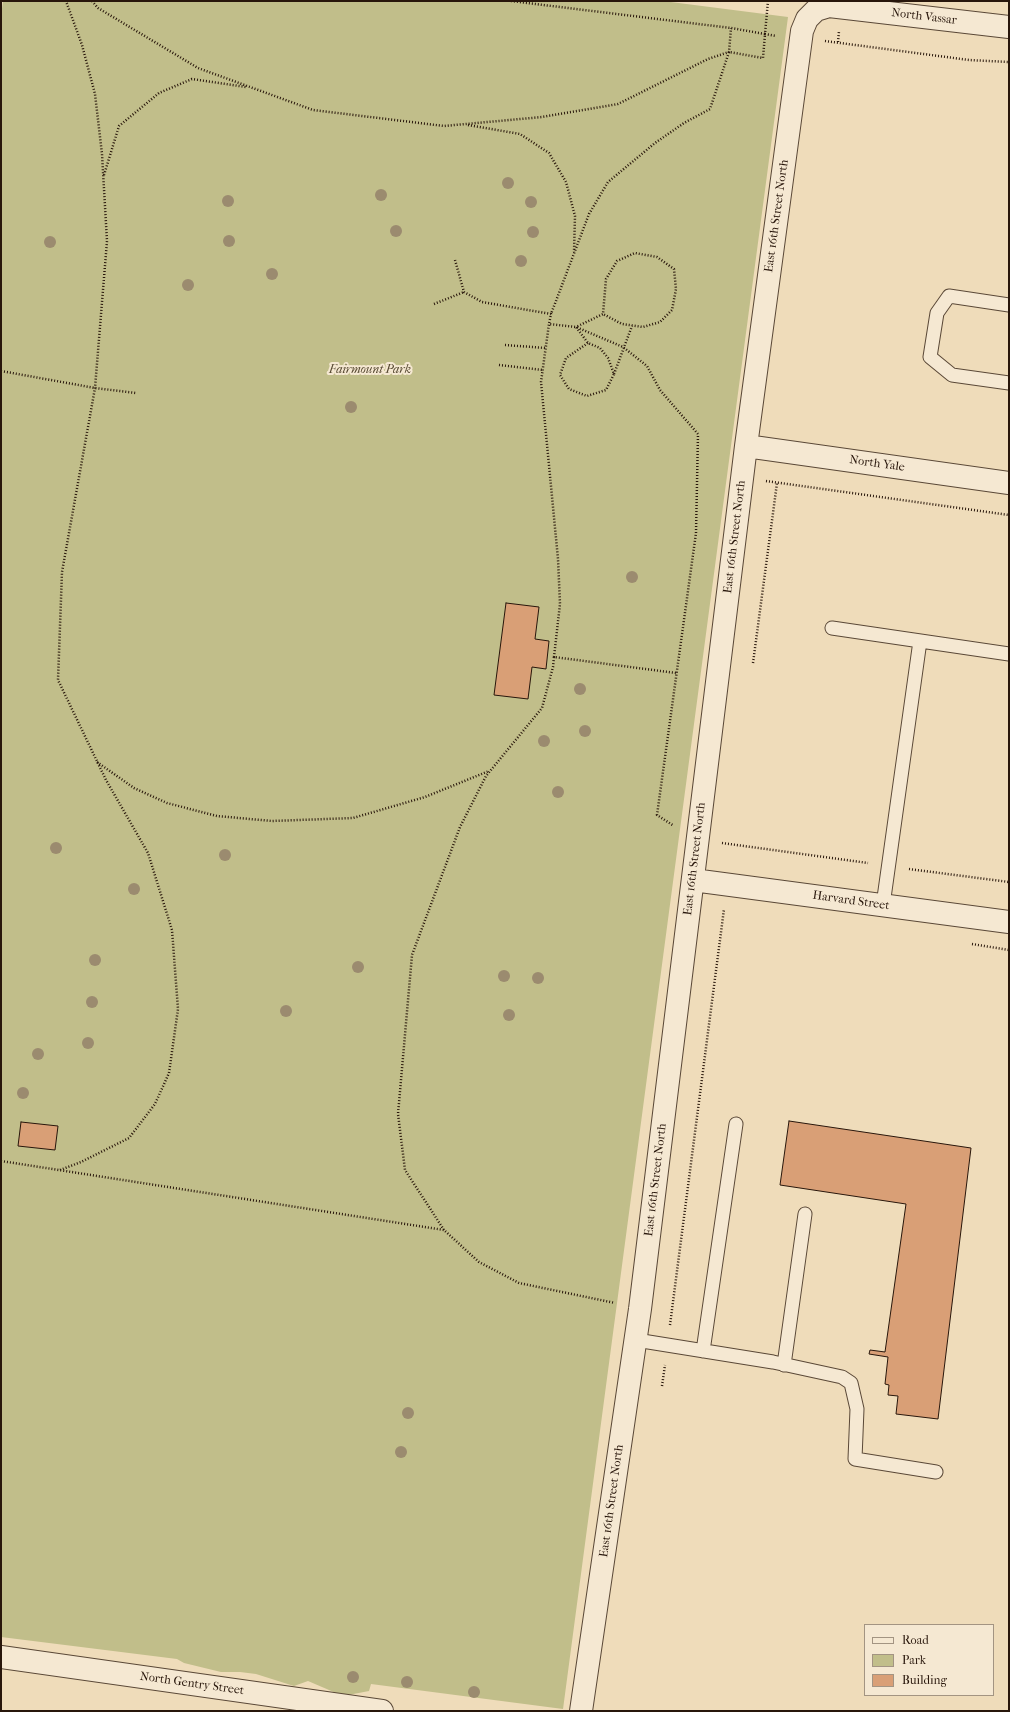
<!DOCTYPE html>
<style>
body{margin:0}
#map{position:relative;width:1010px;height:1712px;overflow:hidden;background:#efdcba;font-family:"IM FELL French Canon",serif}
canvas{display:block}
.frame{position:absolute;inset:0;border:2px solid #28160b;pointer-events:none}
.legend{position:absolute;left:864px;top:1624px;width:130px;height:72px;box-sizing:border-box;background:#f5e8d2;border:1px solid #a39482;margin:0;padding:5px 7px;list-style:none;font-size:12px;color:#28160b}
.legend li{display:flex;align-items:center;gap:8px;height:20px}
.legend b{width:20px;border:1px solid #a39482}
</style>
<div id="map">
<canvas width="1010" height="1712"></canvas>
<div class="frame"></div>
<ul class="legend">
<li><b style="height:5px;background:#f5e8d2"></b>Road</li>
<li><b style="height:11px;background:#c1be8a"></b>Park</li>
<li><b style="height:11px;background:#d99f76"></b>Building</li>
</ul>
</div>
<script>
const g = document.querySelector('canvas').getContext('2d');
g.lineJoin = 'round';
function fill(path, color) { g.fillStyle = color; g.fill(path, 'evenodd'); }
const shape = rows => new Path2D(rows.map(r => 'M' + r).join(''));
function stroke(path, color, width, dash) { g.strokeStyle = color; g.lineWidth = width; g.lineCap = dash ? 'butt' : 'round'; g.setLineDash(dash || []); g.stroke(path); }
function write(font, color, halo, rows, align = 'center') {
  g.font = font + ' "IM FELL French Canon",serif'; g.lineWidth = 4; g.setLineDash([]); g.textBaseline = 'middle'; g.strokeStyle = halo; g.fillStyle = color; for (const [text, x, y, turn = 0] of rows) {
    g.save(); g.translate(x, y); g.rotate((+turn || 0) * Math.PI / 180); g.textAlign = isNaN(turn) ? turn : align; if (halo) g.strokeText(text, 0, 0); g.fillText(text, 0, 0); g.restore();
  }
}
fill(shape([
 [3,1,663,1,788,17,563,1709,371,1684,369,1691,343,1696,308,1681,294,1686,256,1674,240,1672,221,1672,184,1663,177,1659,1,1637,1,16]
]), '#c1be8a');
const building = shape([
 [506,603,539,607,535,639,549,641,546,669,532,667,528,699,494,695,506,603],
 [789,1121,971,1148,938,1419,896,1414,898,1396,888,1395,889,1385,885,1384,888,1357,869,1354,870,1350,885,1352,906,1204,780,1185,789,1121],
 [21,1122,58,1126,55,1150,18,1146,21,1122]
]);
fill(building, '#d99f76');
stroke(building, '#28160b', 1);
const lane = shape([
 [1009,305,949,296,937,313,930,357,952,375,1009,383],
 [832,628,1009,654],
 [883,905,920,641],
 [636,1340,773,1362,842,1377,851,1383,857,1409,855,1459,936,1472],
 [703,1351,736,1124],
 [784,1365,805,1214]
]);
const street = shape([
 [746,446,1009,483],
 [693,880,1009,922],
 [1,1657,382,1711],
 [581,1711,640,1309,746,446,802,31,807,19,816,10,829,6,1009,27]
]);
stroke(lane, '#5a4837', 15);
stroke(street, '#5a4837', 24);
stroke(shape([
 [92,1,98,8,198,68,313,110,444,126,542,117,618,104,708,59,729,52,731,28],
 [511,1,731,28,765,34,763,58,729,52,710,109,684,123,655,143,608,182,589,214,551,314],
 [768,1,765,34,776,36],
 [825,41,969,60,1009,62],
 [838,42,839,31],
 [468,125,520,134,549,153,566,182,575,216,574,252],
 [104,175,119,126,159,93,192,79,246,87],
 [455,260,464,292,482,302,551,314,549,324],
 [434,304,464,292],
 [588,343,566,358,560,375,569,389,587,396,606,390,614,374,608,358,600,348,588,343,576,327,603,314,606,279,617,261,635,253,657,257,674,269,676,289,672,310,660,322,643,327,622,324,603,314],
 [505,345,546,348],
 [499,365,543,370],
 [1,371,95,388,136,393],
 [614,374,632,326],
 [766,481,1009,515],
 [554,657,560,604,558,559,541,382,549,324,576,327,623,347,647,366,660,390,698,434,696,533,657,815,674,826],
 [753,663,777,483],
 [97,762,134,788,167,803,217,816,272,821,353,818,425,797,489,771],
 [722,843,868,863],
 [909,869,1009,882],
 [972,944,1009,950],
 [1,1161,444,1230,479,1262,519,1283,615,1303],
 [60,1170,81,1162,129,1138,155,1104,169,1073,178,1009,172,930,148,853,106,780,58,680,62,572,95,388,107,241,102,154,95,94,82,45,66,1],
 [444,1230,405,1170,398,1114,412,955,460,827,486,776,542,708,553,667,554,657,676,673],
 [670,1325,724,909],
 [662,1386,665,1365]
]), '#28160b', 2.5, [1, 2]);
stroke(lane, '#f5e8d2', 13);
stroke(street, '#f5e8d2', 22);
g.fillStyle = '#9b8b6f';
for (const [x, y] of [
 [508,183],
 [381,195],
 [228,201],
 [531,202],
 [396,231],
 [533,232],
 [229,241],
 [50,242],
 [521,261],
 [272,274],
 [188,285],
 [351,407],
 [632,577],
 [580,689],
 [585,731],
 [544,741],
 [558,792],
 [56,848],
 [225,855],
 [134,889],
 [95,960],
 [358,967],
 [504,976],
 [538,978],
 [92,1002],
 [286,1011],
 [509,1015],
 [88,1043],
 [38,1054],
 [23,1093],
 [408,1413],
 [401,1452],
 [353,1677],
 [407,1682],
 [474,1692]
]) { g.beginPath(); g.arc(x, y, 6, 0, 2 * Math.PI); g.fill(); }
write('12px', '#28160b', '#f5e8d2', [
 ["North Vassar",924,17,7],
 ["East 16th Street North",777,216,-82],
 ["North Yale",877,464,8],
 ["East 16th Street North",735,537,-83],
 ["East 16th Street North",695,859,-83],
 ["Harvard Street",851,901,8],
 ["East 16th Street North",656,1180,-83],
 ["East 16th Street North",612,1501,-82],
 ["North Gentry Street",192,1684,8]
]);
write('italic 12px', '#564831', '#f5e8d2', [
 ["Fairmount Park",370,370]
]);
</script>
